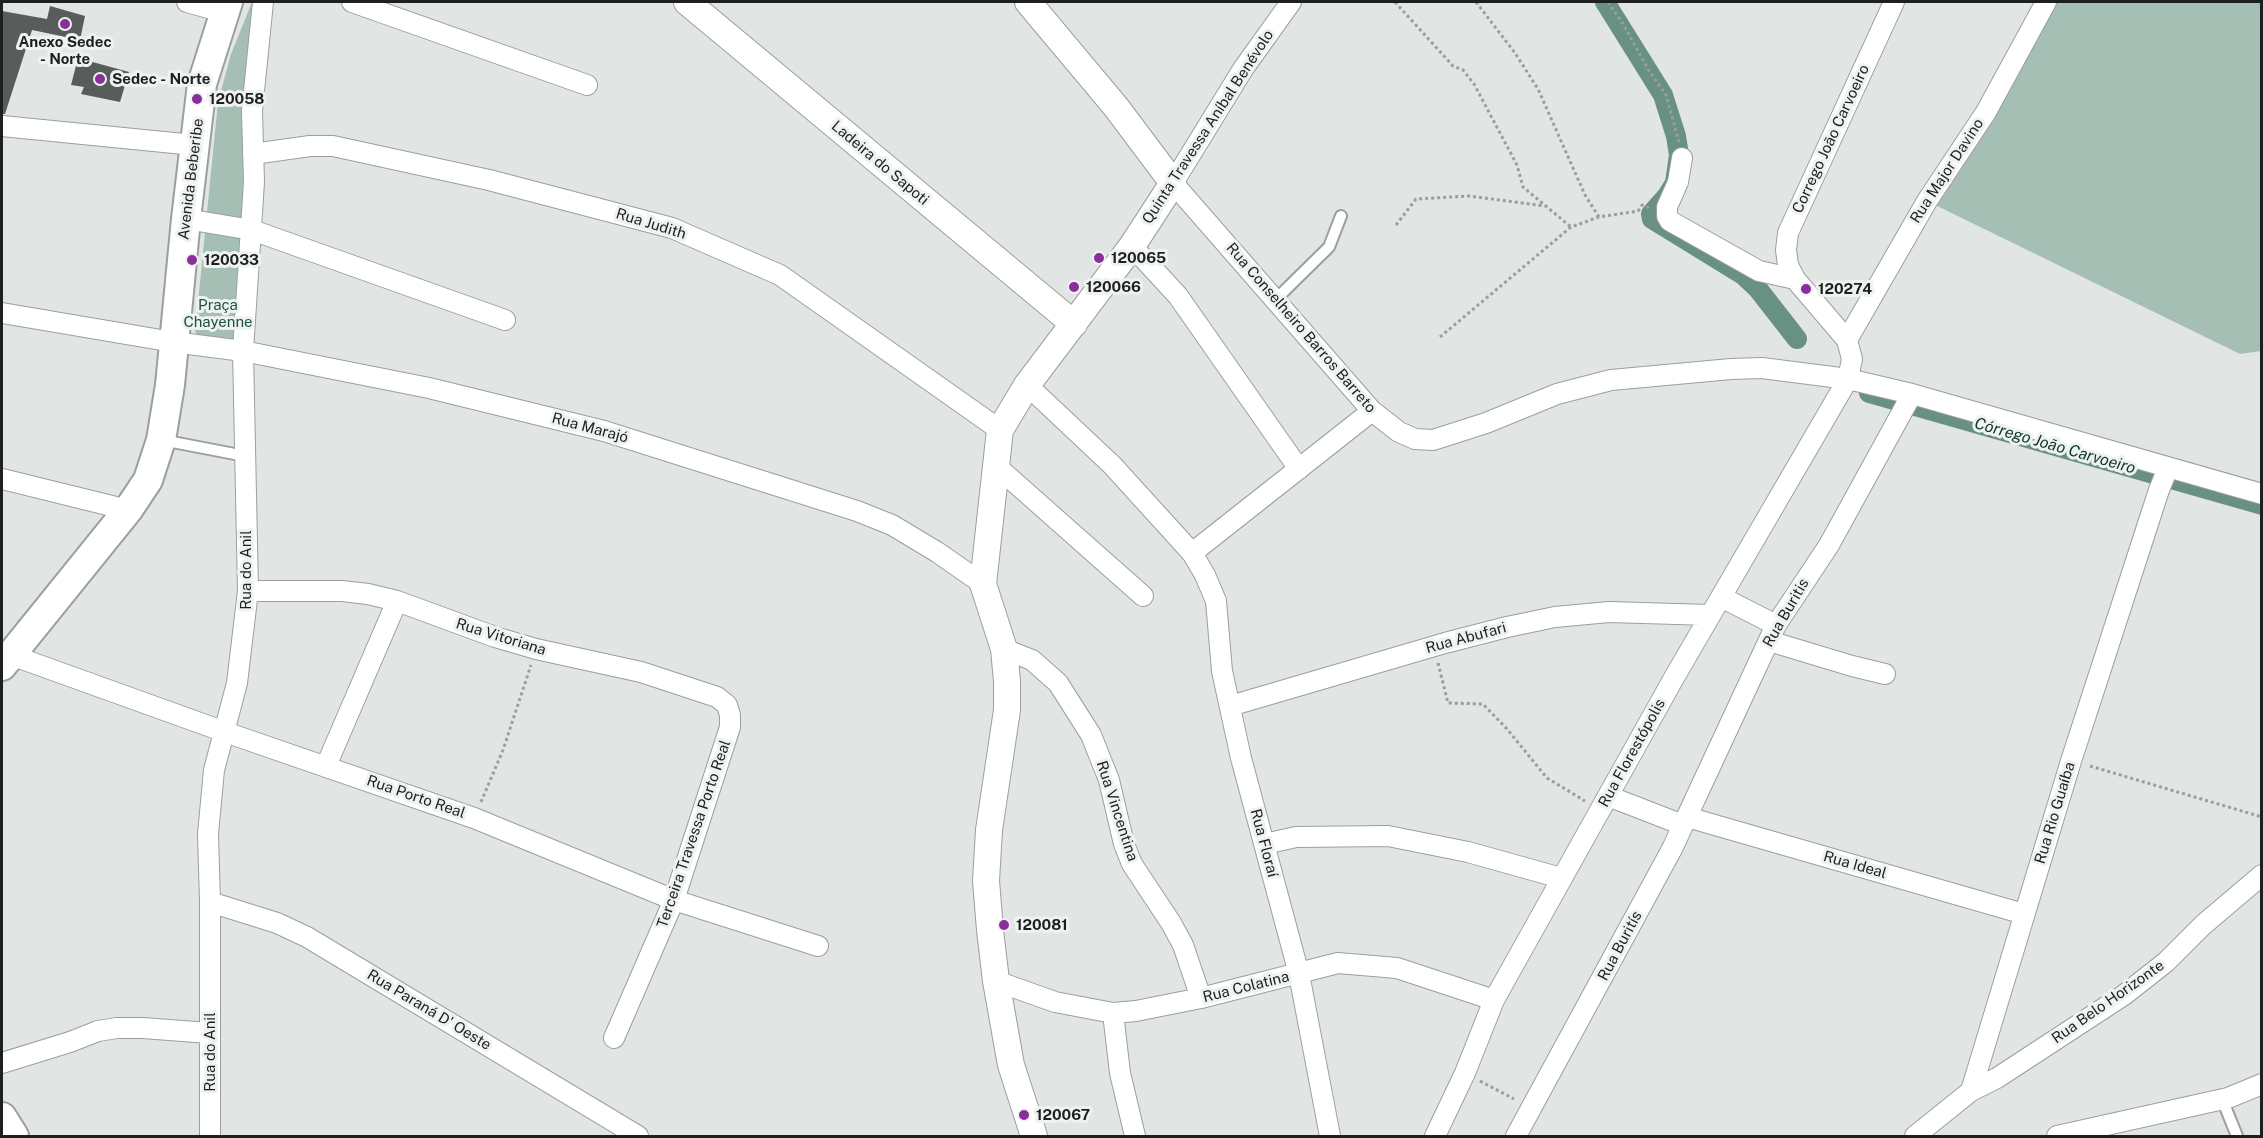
<!DOCTYPE html>
<meta charset="utf-8">
<style>
body{margin:0}
#map{position:relative;width:2263px;height:1138px;overflow:hidden;background:#e1e6e4;font-family:"Public Sans",sans-serif}
canvas{display:block}
.frame{position:absolute;inset:0;border:3px solid #1e1f1f;pointer-events:none}
</style>
<div id="map">
<canvas width="2263" height="1138"></canvas>
<div class="frame"></div>
</div>
<script>
const g = document.querySelector('canvas').getContext('2d');
g.lineJoin = 'round';
function fill(path, color) { g.fillStyle = color; g.fill(path, 'evenodd'); }
const shape = rows => new Path2D(rows.map(r => 'M' + r).join(''));
function stroke(path, color, width, dash) { g.strokeStyle = color; g.lineWidth = width; g.lineCap = dash ? 'butt' : 'round'; g.setLineDash(dash || []); g.stroke(path); }
function write(font, color, halo, rows, align = 'center') {
  g.font = font + ' "Public Sans",sans-serif'; g.lineWidth = 6; g.setLineDash([]); g.textBaseline = 'middle'; g.strokeStyle = halo; g.fillStyle = color; for (const [text, x, y, turn = 0] of rows) {
    g.save(); g.translate(x, y); g.rotate((+turn || 0) * Math.PI / 180); g.textAlign = isNaN(turn) ? turn : align; if (halo) g.strokeText(text, 0, 0); g.fillText(text, 0, 0); g.restore();
  }
}
fill(shape([
 [252,2,265,2,242,100,247,189,237,340,199,337,195,332,218,102,231,54],
 [2046,2,2261,2,2261,351,2240,354,1927,201]
]), '#a6bfb5');
stroke(shape([
 [1605,2,1663,95,1676,136,1679,155,1675,183,1667,196,1651,214,1652,219,1743,275,1758,289,1797,339],
 [1869,393,2262,505]
]), '#699183', 20);
fill(shape([
 [50,6,85,16,80,40,32,30,5,114,2,114,2,11,47,19],
 [78,58,129,72,120,102,81,94,84,87,71,85]
]), '#585c5b');
const service = shape([
 [1275,300,1329,247,1341,216],
 [162,440,245,456],
 [2222,1099,2237,1136]
]);
const minor = shape([
 [187,2,223,12],
 [352,2,587,85],
 [1291,2,1243,69,1173,183,1372,411,1399,432,1415,439,1433,440,1486,423,1557,394,1611,380,1731,369,1762,368,1848,379,1912,394,2262,494],
 [2,126,194,145],
 [253,154,310,146,333,146,489,180,672,228,780,275,1000,430],
 [1682,158,1678,182,1667,207,1667,216,1670,221,1759,271,1795,279],
 [186,219,252,230,505,320],
 [1132,246,1178,296,1299,469],
 [2,313,173,342,243,351,429,388,604,431,857,511,892,525,937,552,983,584],
 [1847,340,1927,201,1986,112,2046,2],
 [1027,385,1112,465,1192,553,1205,575,1216,601,1222,671,1241,758,1299,974,1330,1136],
 [995,465,1143,596],
 [2,479,128,510],
 [1192,553,1372,411],
 [248,591,342,591,368,594,397,601,495,637,536,649,641,672,717,697,727,705,730,715,730,727,674,900,614,1038],
 [1721,597,1776,625],
 [1769,641,1852,666,1885,674],
 [1004,649,1032,660,1058,683,1091,735,1109,780,1124,844,1132,864,1171,923,1183,945,1201,998],
 [11,655,225,732,474,818,674,900,818,946],
 [1230,706,1445,643,1507,627,1555,617,1609,612,1710,615],
 [326,766,397,601],
 [1687,817,2024,914],
 [1683,825,1776,625,1829,545,1912,394],
 [1265,844,1296,837,1388,836,1468,852,1561,878],
 [210,902,277,923,307,937,638,1136],
 [996,981,1055,1002,1113,1013,1136,1011,1201,998,1338,963,1397,968,1494,1000],
 [1113,1013,1120,1073,1135,1136],
 [2,1063,70,1042,98,1031,117,1028,143,1028,209,1033],
 [1971,1091,2071,761,2159,490,2168,468],
 [210,1136,210,902,208,834,214,770,237,683,248,591,243,351,254,182,252,111,263,2],
 [1435,1136,1465,1073,1494,1000,1675,676,1848,379,1852,359,1847,340,1795,279,1788,265,1786,250,1788,233,1894,2],
 [1516,1136,1673,847,1683,825,1608,796],
 [1915,1136,1971,1091,1997,1078,2124,995,2166,962,2203,925,2262,875],
 [2057,1136,2228,1098,2262,1084]
]);
const tertiary = shape([
 [687,2,1074,324],
 [1028,2,1116,107,1173,183,1132,246,1027,385,1000,430,983,584,1004,649,1007,681,1007,710,989,830,986,881,990,930,996,981,1011,1065,1034,1136]
]);
const secondary = shape([
 [2,666,128,510,148,480,161,440,170,385,186,219,202,84,228,2],
 [2,1117,14,1136]
]);
stroke(service, '#9b9f9d', 14);
stroke(minor, '#9b9f9d', 22);
stroke(tertiary, '#9b9f9d', 28);
stroke(secondary, '#9b9f9d', 32);
stroke(shape([
 [1395,2,1453,66,1463,70,1474,84,1517,165,1523,187,1571,227],
 [1476,2,1515,53,1538,89,1585,195,1599,217],
 [1608,2,1623,24,1648,69,1666,95,1679,142],
 [1396,225,1416,199,1469,196,1545,206],
 [1440,337,1571,227,1599,217,1638,211,1642,205,1650,208],
 [1438,663,1448,703,1483,704,1507,729,1547,778,1585,801],
 [2090,766,2262,817],
 [481,802,503,750,531,665],
 [1480,1081,1514,1099]
]), '#9a9e9d', 3, [3, 3]);
stroke(service, '#fff', 10);
stroke(minor, '#fff', 20);
stroke(tertiary, '#fff', 26);
stroke(secondary, '#fff', 28);
for (const [x, y, r, color] of [
 [65,24,6,"#892e9a"],
 [100,79,6,"#892e9a"],
 [197,99,6,"#892e9a"],
 [1099,258,6,"#892e9a"],
 [192,260,6,"#892e9a"],
 [1074,287,6,"#892e9a"],
 [1806,289,6,"#892e9a"],
 [1004,925,6,"#892e9a"],
 [1024,1115,6,"#892e9a"]
]) { const dot = new Path2D(); dot.arc(x, y, r, 0, 2 * Math.PI); g.fillStyle = color; g.fill(dot); stroke(dot, '#eef3f1', 2); }
write('bold 15px', '#1e1f1f', '#eef3f1', [
 ["Anexo Sedec",65,42,"center"],
 ["- Norte",65,59,"center"],
 ["Sedec - Norte",112,79],
 ["120058",209,99],
 ["120065",1111,258],
 ["120033",204,260],
 ["120066",1086,287],
 ["120274",1818,289],
 ["120081",1016,925],
 ["120067",1036,1115]
], 'left');
write('15px', '#1e1f1f', '#eef3f1', [
 ["Quinta Travessa Aníbal Benévolo",1208,127,-57],
 ["Corrego João Carvoeiro",1831,139,-65],
 ["Ladeira do Sapoti",880,163,40],
 ["Rua Major Davino",1947,171,-57],
 ["Avenida Beberibe",191,179,-83],
 ["Rua Judith",651,224,17],
 ["Rua Conselheiro Barros Barreto",1301,328,49],
 ["Rua Marajó",590,428,15],
 ["Rua do Anil",246,570,-90],
 ["Rua Buritis",1786,613,-60],
 ["Rua Vitoriana",501,637,17],
 ["Rua Abufari",1466,638,-15],
 ["Rua Florestópolis",1632,753,-61],
 ["Rua Porto Real",416,797,19],
 ["Rua Vincentina",1117,811,72],
 ["Rua Rio Guaíba",2055,813,-73],
 ["Terceira Travessa Porto Real",694,834,-71],
 ["Rua Floraí",1264,843,75],
 ["Rua Ideal",1855,865,16],
 ["Rua Buritís",1620,946,-62],
 ["Rua Colatina",1246,987,-14],
 ["Rua Belo Horizonte",2108,1002,-35],
 ["Rua Paraná D' Oeste",429,1010,31],
 ["Rua do Anil",210,1052,-90]
]);
write('15px', '#1b5242', '#eef3f1', [
 ["Praça",218,305],
 ["Chayenne",218,322]
]);
write('italic 16px', '#10362b', '#eef3f1', [
 ["Córrego João Carvoeiro",2055,446,16]
]);
</script>
